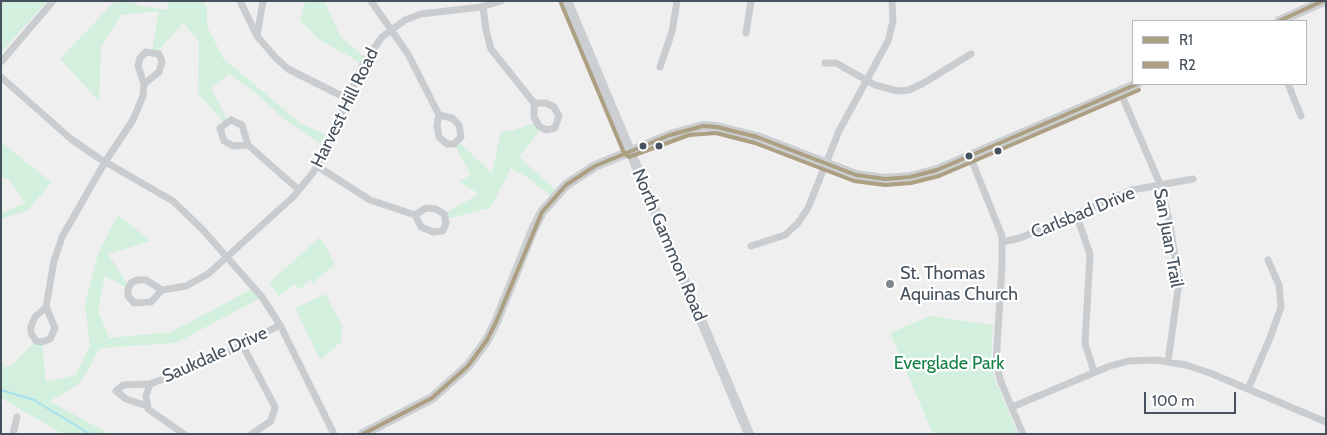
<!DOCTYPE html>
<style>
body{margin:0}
#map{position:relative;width:1327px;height:435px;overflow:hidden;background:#f0efef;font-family:Cabin,sans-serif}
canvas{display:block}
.frame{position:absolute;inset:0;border:2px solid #45515c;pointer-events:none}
.legend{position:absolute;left:1132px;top:20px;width:175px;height:65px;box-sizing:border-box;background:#fff;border:1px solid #b5b9be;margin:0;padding:6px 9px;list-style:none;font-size:15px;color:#45515c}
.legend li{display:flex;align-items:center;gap:10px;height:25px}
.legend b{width:25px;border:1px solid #b5b9be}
.scale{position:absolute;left:1144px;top:392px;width:92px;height:22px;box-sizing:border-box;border:2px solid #45515c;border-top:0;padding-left:6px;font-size:15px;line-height:18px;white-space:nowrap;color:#45515c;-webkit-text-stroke:4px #fff;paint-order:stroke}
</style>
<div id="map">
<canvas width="1327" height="435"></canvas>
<div class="frame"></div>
<ul class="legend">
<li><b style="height:6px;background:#ad9f82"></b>R1</li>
<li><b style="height:6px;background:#ad9f82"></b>R2</li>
</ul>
<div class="scale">100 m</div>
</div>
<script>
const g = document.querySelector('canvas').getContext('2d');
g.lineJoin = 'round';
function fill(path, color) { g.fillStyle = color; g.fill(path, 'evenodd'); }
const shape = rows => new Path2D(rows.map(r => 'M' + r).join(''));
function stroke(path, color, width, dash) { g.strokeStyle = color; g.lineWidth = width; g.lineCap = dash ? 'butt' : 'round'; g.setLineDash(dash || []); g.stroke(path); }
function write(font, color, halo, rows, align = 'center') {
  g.font = font + ' Cabin,sans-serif'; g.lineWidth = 4.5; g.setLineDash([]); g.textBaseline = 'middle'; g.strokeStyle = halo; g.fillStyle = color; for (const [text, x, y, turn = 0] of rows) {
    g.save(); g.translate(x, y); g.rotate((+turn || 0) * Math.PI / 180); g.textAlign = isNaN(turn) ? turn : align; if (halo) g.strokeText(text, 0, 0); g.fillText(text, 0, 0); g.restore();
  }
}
fill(shape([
 [1,1,47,1,1,53],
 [115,1,130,1,141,6,169,10,167,1,203,1,207,7,207,26,223,58,300,123,331,137,326,148,284,119,257,94,229,74,211,88,228,121,225,123,198,94,199,41,183,23,156,53,152,52,159,11,121,15,101,46,99,101,60,59],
 [305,1,324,1,340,36,366,59,363,64,318,39,300,20],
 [537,122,542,128,519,157,558,192,553,198,527,177,511,168,490,208,446,219,444,214,479,194,459,181,471,175,454,144,458,141,492,173,501,131,512,131],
 [1,142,51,182,29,210,1,219,1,213,26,203,8,179,1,177],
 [118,215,151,241,108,254,129,286,128,289,105,276,98,310,109,338,171,332,254,288,262,297,176,343,100,348,80,384,49,401,110,434,63,434,1,398,1,359,4,366,10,367,36,341,42,342,46,382,76,375,90,345,85,304,98,254],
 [320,237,335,264,313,283,310,280,299,290,294,284,279,296,269,283],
 [325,294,344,329,341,329,342,341,320,360,295,308],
 [930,316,993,325,991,357,994,377,1018,434,933,434,890,333]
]), '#d2f0dd');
stroke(shape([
 [1,390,34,400,90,434]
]), '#a5e0ef', 2);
stroke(shape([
 [240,1,257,36,263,1],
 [371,1,408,54,439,115],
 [483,7,486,30,491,49,534,103],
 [746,33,751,1],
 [257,36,275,57,288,69,348,99],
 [146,52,159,54,162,62,159,72,144,84,138,66,140,58,146,52],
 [1,62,53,1],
 [825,63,836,63,875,85,898,91,909,90,922,84,971,54],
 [660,67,672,32,677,1],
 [1,77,71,139,100,159,173,201,203,230,262,297,280,325,334,434],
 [1288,84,1301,116],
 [1120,91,1160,184,1170,224,1179,282,1168,362],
 [534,103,546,103,554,107,559,116,555,128,546,130,539,126,534,117,534,103],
 [439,115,452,118,459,125,461,137,454,144,447,144,439,137,437,126,439,115],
 [231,120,242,125,248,145,233,146,224,141,220,128,231,120],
 [248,145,299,190],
 [970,156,1002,236,1002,266,996,363,1001,382,1023,434],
 [317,166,370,200,415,215],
 [426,208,436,209,444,214,446,223,443,231,433,232,421,227,415,215,426,208],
 [1076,214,1090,254,1085,343,1094,372],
 [1002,242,1020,238,1132,190,1193,179],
 [751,246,785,235,798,223,808,208,839,131,888,41,893,21,892,1],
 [137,280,146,280,162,290,151,302,134,303,128,296,128,289,131,283,137,280],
 [162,290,186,286,208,274,293,197,312,174,322,158,363,64,382,37,405,20,421,14,481,7,501,1],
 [46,307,54,261,62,237,105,162,133,120,143,96,144,84],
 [46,307,55,328,50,339,42,342,36,341,31,333,31,326,35,317,46,307],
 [243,346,275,407,271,421,252,434],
 [150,384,211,361,280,325],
 [150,384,146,396,148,409,184,434],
 [1248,389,1270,338,1281,307,1279,285,1268,260],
 [147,406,126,399,116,391,123,385,150,384],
 [1012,407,1110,366,1128,361,1156,360,1186,365,1210,373,1326,422],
 [13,434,17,417]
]), '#cacdd0', 7);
stroke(shape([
 [567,1,749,434],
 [1279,21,1324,1],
 [363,434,432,398,468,366,487,340,496,322,533,230,542,212,566,185,595,166,670,135,703,126,717,127,757,137,856,175,885,179,910,177,937,170,1137,84]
]), '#cbcfd2', 10);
stroke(shape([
 [1279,21,1323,1],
 [363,434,432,398,468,366,487,340,496,322,542,212,566,185,595,166,670,135,703,126,717,127,757,137,856,175,885,179,910,177,937,170,1137,84]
]), '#ad9f82', 4);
stroke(shape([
 [561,3,624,153,629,157,689,135,716,133,755,143,854,181,885,185,911,183,939,176,1139,90]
]), '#ad9f82', 4);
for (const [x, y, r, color] of [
 [643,146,4.5,"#45515c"],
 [659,146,4.5,"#45515c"],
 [998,151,4.5,"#45515c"],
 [969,156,4.5,"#45515c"],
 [890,284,5,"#81888f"]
]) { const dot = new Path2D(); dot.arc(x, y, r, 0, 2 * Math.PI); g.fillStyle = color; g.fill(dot); stroke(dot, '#fff', 2); }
write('18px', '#45515c', '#fff', [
 ["Harvest Hill Road",345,108,-64],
 ["Carlsbad Drive",1083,213,-22],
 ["San Juan Trail",1168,238,80],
 ["North Gammon Road",669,245,67],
 ["Saukdale Drive",215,355,-24]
]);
write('18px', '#45515c', '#fff', [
 ["St. Thomas",900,274],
 ["Aquinas Church",900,295]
], 'left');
write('18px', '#138048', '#fff', [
 ["Everglade Park",949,364]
]);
</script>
